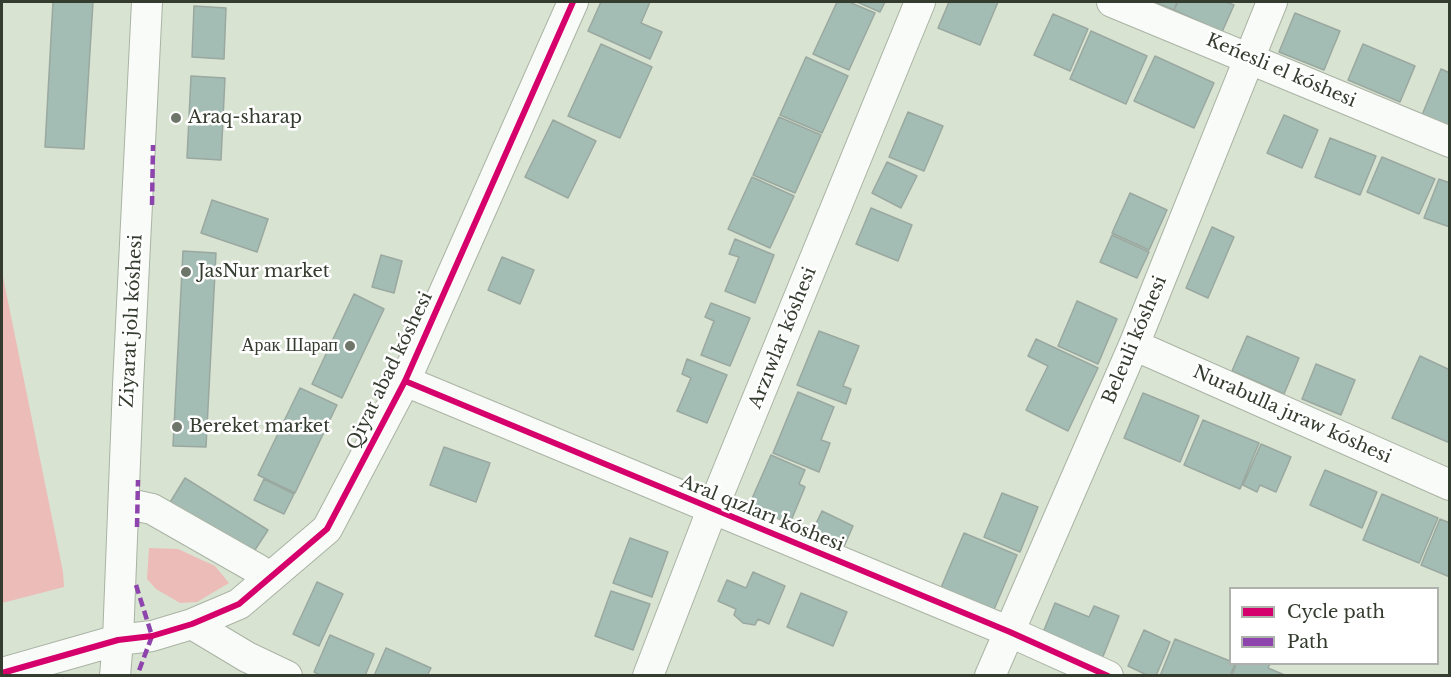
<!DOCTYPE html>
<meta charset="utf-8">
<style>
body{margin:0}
#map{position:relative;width:1451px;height:677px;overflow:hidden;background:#d8e3d1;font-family:"Libre Baskerville",serif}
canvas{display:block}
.frame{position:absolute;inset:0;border:3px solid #343c2f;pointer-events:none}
.legend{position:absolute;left:1229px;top:587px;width:210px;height:78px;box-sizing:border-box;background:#fff;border:2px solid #aeb1ac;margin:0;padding:8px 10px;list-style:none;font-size:18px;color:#343c2f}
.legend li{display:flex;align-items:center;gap:12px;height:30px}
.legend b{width:30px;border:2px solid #aeb1ac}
</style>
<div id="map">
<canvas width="1451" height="677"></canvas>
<div class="frame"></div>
<ul class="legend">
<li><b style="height:8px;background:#d6006c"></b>Cycle path</li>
<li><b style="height:8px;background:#8e44ad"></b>Path</li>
</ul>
</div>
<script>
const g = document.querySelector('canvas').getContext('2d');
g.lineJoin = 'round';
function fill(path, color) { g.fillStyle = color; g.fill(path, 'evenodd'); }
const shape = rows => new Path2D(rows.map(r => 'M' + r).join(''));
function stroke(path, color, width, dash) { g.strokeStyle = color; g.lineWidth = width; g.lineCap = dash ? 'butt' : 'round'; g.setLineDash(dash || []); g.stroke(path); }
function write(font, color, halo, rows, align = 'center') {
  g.font = font + ' "Libre Baskerville",serif'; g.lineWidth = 5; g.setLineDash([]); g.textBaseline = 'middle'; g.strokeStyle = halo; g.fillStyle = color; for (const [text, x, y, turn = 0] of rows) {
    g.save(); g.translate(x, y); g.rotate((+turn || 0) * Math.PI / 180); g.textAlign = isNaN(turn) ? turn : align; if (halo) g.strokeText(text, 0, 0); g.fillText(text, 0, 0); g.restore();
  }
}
fill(shape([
 [2,272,63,572,64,587,2,603],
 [149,548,178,549,215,566,229,583,197,602,180,603,156,589,147,579]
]), '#ecbcb9');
const building = shape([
 [53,2,93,2,84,149,45,147,53,2],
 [601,2,650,2,641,23,662,32,650,59,588,31,601,2],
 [837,2,849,2,875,13,849,70,813,54,837,2],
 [857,2,885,2,880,12,857,2],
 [949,2,998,2,980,45,938,28,949,2],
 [1154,2,1177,2,1174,10,1154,2],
 [1178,2,1226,2,1234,5,1222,32,1174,10,1178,2],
 [194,6,226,8,224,59,192,57,194,6],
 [1295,13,1340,31,1324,70,1279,52,1295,13],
 [1053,14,1088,29,1070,71,1034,55,1053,14],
 [1091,31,1147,56,1126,104,1070,79,1091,31],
 [601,44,652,67,620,138,568,116,601,44],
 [1363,44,1415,66,1400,102,1348,80,1363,44],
 [1155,56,1214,83,1194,128,1134,101,1155,56],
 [806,57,848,76,822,133,780,115,806,57],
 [1441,69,1450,73,1450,126,1422,115,1441,69],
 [191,76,225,78,221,160,187,158,191,76],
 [908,112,943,126,924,171,889,157,908,112],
 [1284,115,1318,130,1302,168,1267,153,1284,115],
 [779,117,821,135,795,193,753,175,779,117],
 [553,120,596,141,568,198,525,177,553,120],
 [1330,138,1376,156,1360,195,1315,177,1330,138],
 [1382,157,1435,179,1419,214,1367,192,1382,157],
 [887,162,917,176,901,208,872,193,887,162],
 [752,177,794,196,770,248,728,229,752,177],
 [1439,179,1450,183,1450,227,1424,218,1439,179],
 [1130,193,1167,210,1149,250,1112,233,1130,193],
 [212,200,268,219,257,252,201,233,212,200],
 [871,208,912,225,898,261,856,244,871,208],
 [1212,227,1234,237,1208,298,1186,288,1212,227],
 [1112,235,1149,252,1137,278,1100,262,1112,235],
 [735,239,774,255,755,303,725,291,739,257,729,254,735,239],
 [183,251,216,253,206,447,173,446,183,251],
 [381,255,402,261,394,293,372,287,381,255],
 [502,257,534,270,520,304,488,290,502,257],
 [354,294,384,309,342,398,312,384,354,294],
 [1077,301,1117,319,1098,364,1058,346,1077,301],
 [711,303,750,318,730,366,701,355,714,321,705,317,711,303],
 [819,331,859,346,843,386,851,389,846,404,797,385,819,331],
 [1247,336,1299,358,1284,394,1232,371,1247,336],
 [1036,339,1098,368,1068,431,1026,410,1048,366,1028,356,1036,339],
 [1420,356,1450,370,1450,443,1392,418,1420,356],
 [687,359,727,375,707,423,677,411,691,378,682,374,687,359],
 [1316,364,1355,380,1341,415,1302,399,1316,364],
 [300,388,337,405,295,493,258,475,300,388],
 [798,392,834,407,821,440,830,443,819,472,773,453,798,392],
 [1143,393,1199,416,1180,462,1124,438,1143,393],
 [1203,420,1259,443,1240,489,1184,465,1203,420],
 [1261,444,1291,457,1276,492,1260,485,1257,492,1243,485,1261,444],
 [444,447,490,463,476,502,430,485,444,447],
 [771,455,805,470,799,484,805,487,788,528,747,510,771,455],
 [1325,470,1377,492,1362,528,1310,505,1325,470],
 [185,478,268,530,251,556,169,504,185,478],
 [264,479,294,494,284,514,254,500,264,479],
 [1002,493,1038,507,1020,552,984,537,1002,493],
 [1382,494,1438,518,1419,563,1363,540,1382,494],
 [822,511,853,526,842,551,810,536,822,511],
 [1440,519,1450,523,1450,577,1421,565,1440,519],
 [964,533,1017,555,993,612,940,590,964,533],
 [630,538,668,552,652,597,613,583,630,538],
 [753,572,785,586,769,624,758,619,755,625,743,623,734,615,736,609,718,601,727,580,746,588,753,572],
 [317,582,343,594,319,646,293,634,317,582],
 [611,591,650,604,633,650,595,636,611,591],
 [801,593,847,612,833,646,787,627,801,593],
 [1055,603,1089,617,1094,606,1119,616,1102,659,1042,635,1055,603],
 [1144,630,1170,642,1156,676,1149,676,1128,666,1144,630],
 [330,635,374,654,365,676,322,676,314,672,330,635],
 [1175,639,1230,661,1230,664,1235,664,1230,676,1160,676,1175,639],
 [386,648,431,668,427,676,374,676,386,648],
 [1236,664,1270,664,1268,668,1287,676,1232,676,1236,664]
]);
fill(building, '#a3bdb5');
stroke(building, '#9aa8a0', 1.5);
const minor = shape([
 [1112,2,1450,142],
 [1134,345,1450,485],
 [405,381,1010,632,1108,676],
 [124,503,152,509,259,570],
 [192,624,247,657,287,676],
 [2,673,118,640,152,636,192,624,239,604,327,529,405,381,573,2],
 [115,676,118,640,128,385,147,2],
 [648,676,712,510,920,2],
 [990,676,1134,345,1272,2]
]);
stroke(minor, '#aab3a4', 32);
stroke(minor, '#f9fbf8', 30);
stroke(shape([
 [152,205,153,145],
 [137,527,138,480],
 [136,585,152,636,137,676]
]), '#8e44ad', 4.5, [9, 4.5]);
stroke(shape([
 [405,381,1010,632,1108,676],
 [2,673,118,640,152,636,192,624,239,604,327,529,405,381,573,2]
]), '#d6006c', 6);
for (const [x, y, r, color] of [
 [176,118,6,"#6d7668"],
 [186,272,6,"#6d7668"],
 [350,346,6,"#6d7668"],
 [177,427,6,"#6d7668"]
]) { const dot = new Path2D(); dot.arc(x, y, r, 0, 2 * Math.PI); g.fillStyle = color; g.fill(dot); stroke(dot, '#fff', 2); }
write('18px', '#343c2f', '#fff', [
 ["Keńesli el kóshesi",1281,71,23],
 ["Ziyarat jolı kóshesi",132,321,-87],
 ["Arzıwlar kóshesi",783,338,-68],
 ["Beleuli kóshesi",1135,340,-67],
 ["Qiyat abad kóshesi",390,371,-64],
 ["Nurabulla jıraw kóshesi",1292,415,24],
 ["Aral qızları kóshesi",762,514,22]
]);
write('18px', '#343c2f', '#fff', [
 ["Araq-sharap",188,118],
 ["JasNur market",198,272],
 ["Арак Шарап",338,346,"right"],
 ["Bereket market",189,427]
], 'left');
</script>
